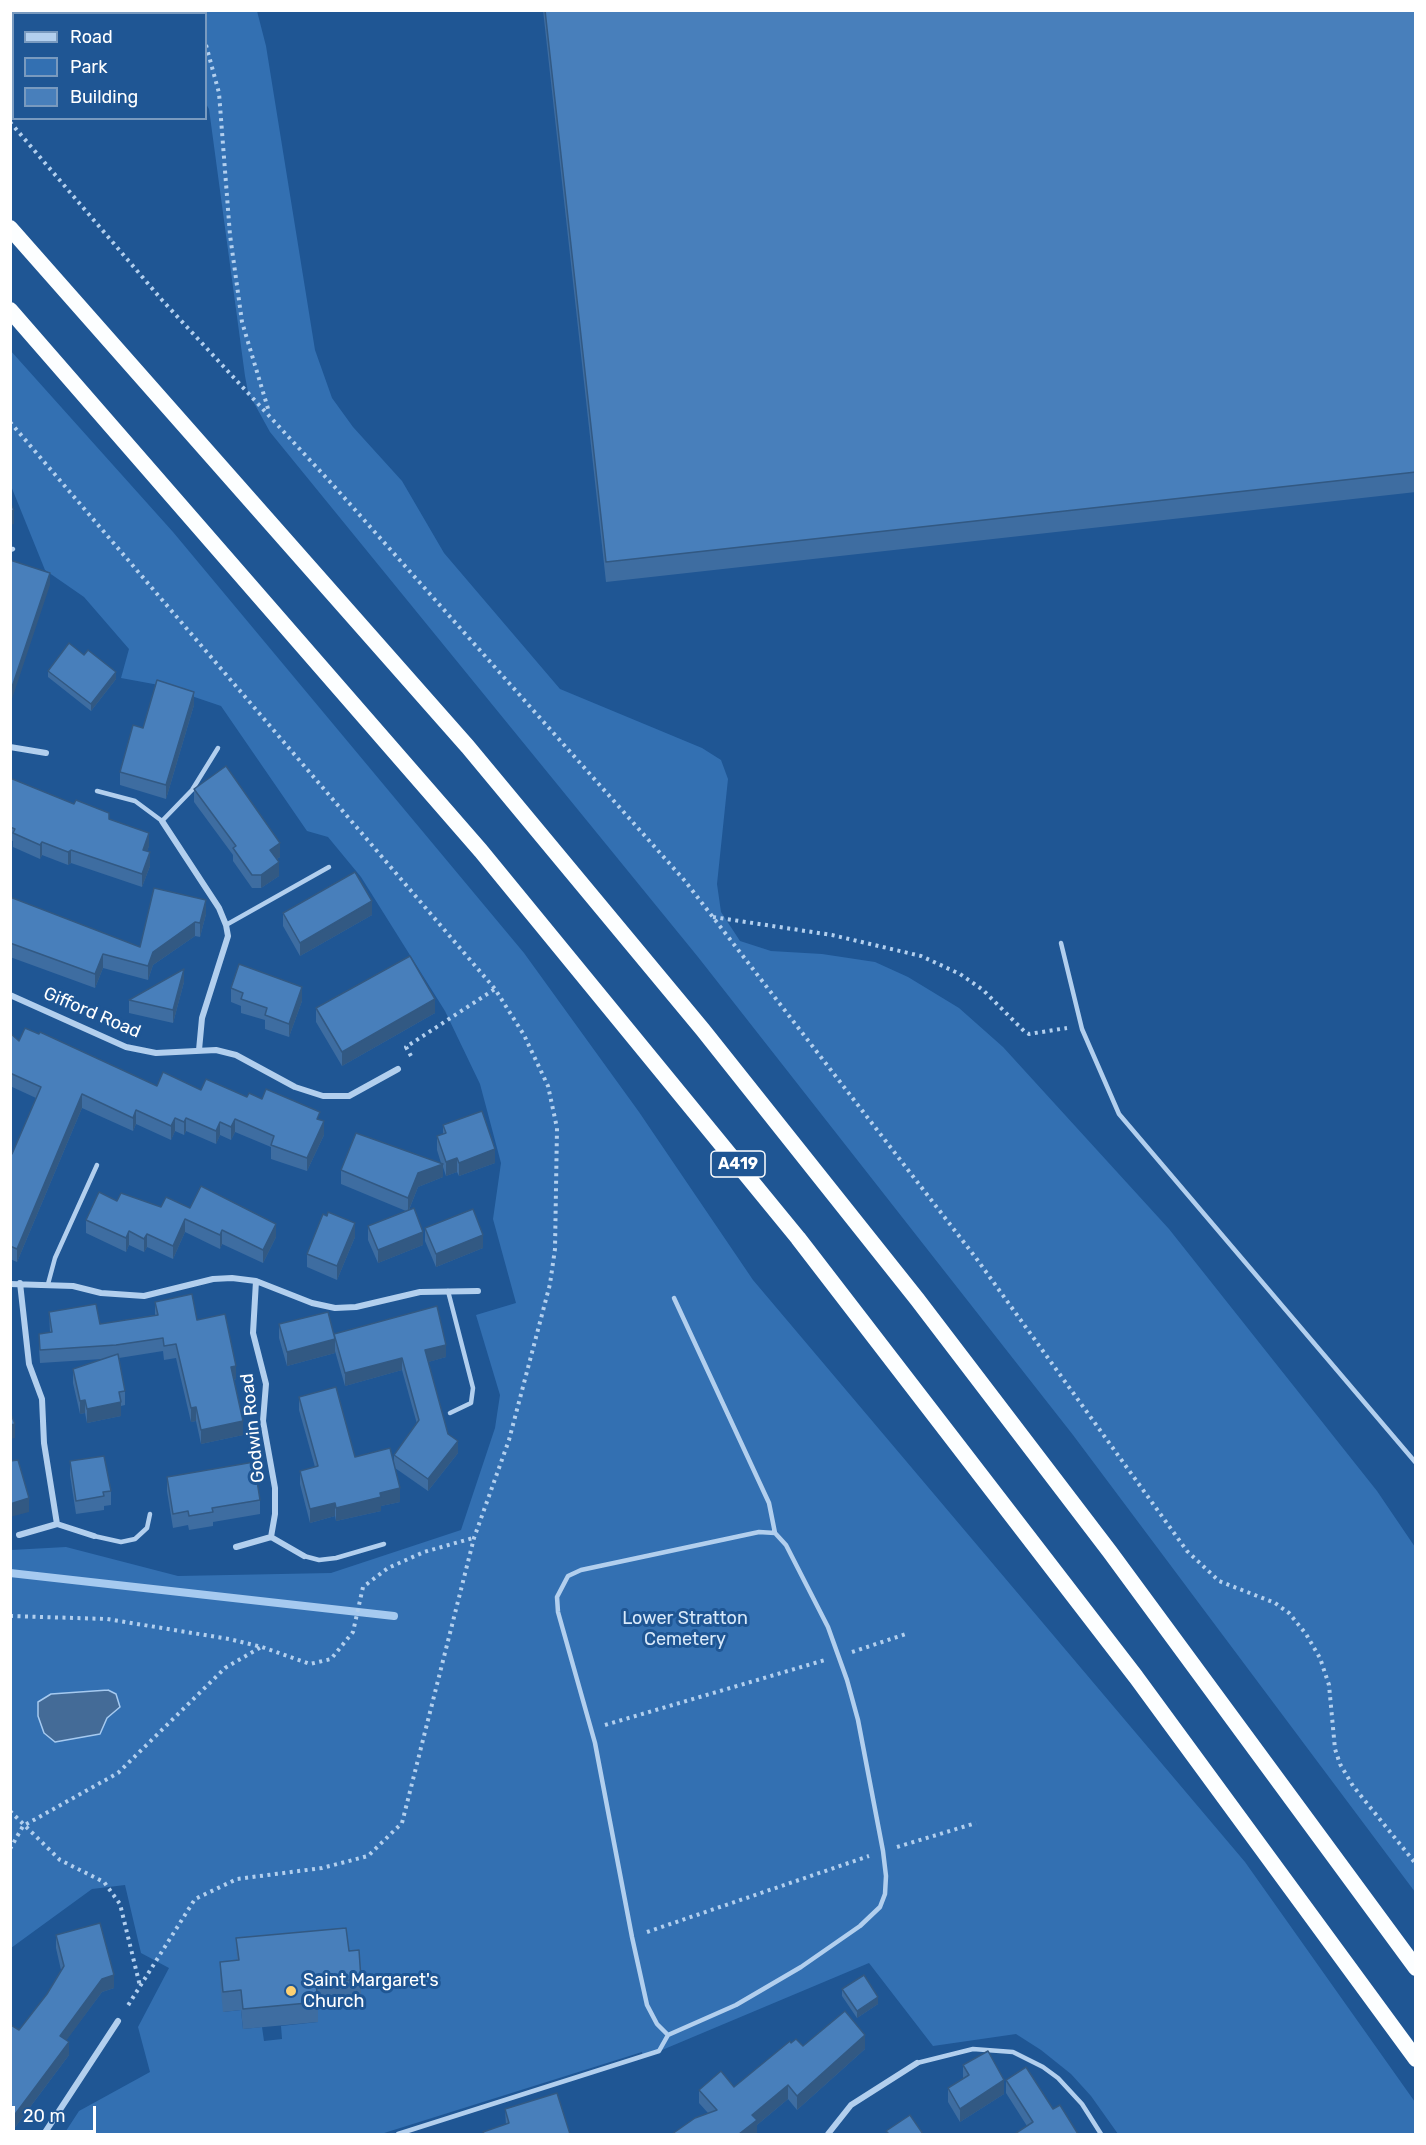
<!DOCTYPE html>
<style>
body{margin:0}
#map{position:relative;width:1426px;height:2145px;overflow:hidden;background:#1f5694;font-family:Rubik,sans-serif}
canvas{display:block}
.frame{position:absolute;inset:0;border:12px solid #fff;pointer-events:none}
.legend{position:absolute;left:12px;top:12px;width:195px;height:108px;box-sizing:border-box;background:#1f5694;border:2px solid #799abf;margin:0;padding:8px 10px;list-style:none;font-size:18px;color:#fff}
.legend li{display:flex;align-items:center;gap:12px;height:30px}
.legend b{width:30px;border:2px solid #799abf}
.scale{position:absolute;left:12px;top:2106px;width:84px;height:27px;box-sizing:border-box;border:3px solid #fff;border-top:0;padding-left:8px;font-size:18px;line-height:21px;white-space:nowrap;color:#fff;-webkit-text-stroke:4px #1f5694;paint-order:stroke}
</style>
<div id="map">
<canvas width="1426" height="2145"></canvas>
<div class="frame"></div>
<ul class="legend">
<li><b style="height:8px;background:#b2cfee"></b>Road</li>
<li><b style="height:16px;background:#3370b2"></b>Park</li>
<li><b style="height:16px;background:#487fbb"></b>Building</li>
</ul>
<div class="scale">20 m</div>
</div>
<script>
const g = document.querySelector('canvas').getContext('2d');
g.lineJoin = 'round';
function fill(path, color) { g.fillStyle = color; g.fill(path, 'evenodd'); }
const shape = rows => new Path2D(rows.map(r => 'M' + r).join(''));
function stroke(path, color, width, dash) { g.strokeStyle = color; g.lineWidth = width; g.lineCap = dash ? 'butt' : 'round'; g.setLineDash(dash || []); g.stroke(path); }
function write(font, color, halo, rows, align = 'center') {
  g.font = font + ' Rubik,sans-serif'; g.lineWidth = 6; g.setLineDash([]); g.textBaseline = 'middle'; g.strokeStyle = halo; g.fillStyle = color; for (const [text, x, y, turn = 0] of rows) {
    g.save(); g.translate(x, y); g.rotate((+turn || 0) * Math.PI / 180); g.textAlign = isNaN(turn) ? turn : align; if (halo) g.strokeText(text, 0, 0); g.fillText(text, 0, 0); g.restore();
  }
}
fill(shape([
 [10,11,257,11,266,46,315,350,332,398,353,427,402,481,444,553,560,689,702,748,721,760,728,779,717,884,721,912,740,941,771,951,822,954,875,962,908,977,959,1008,1003,1047,1169,1229,1377,1491,1415,1547,1415,1892,1073,1435,698,957,270,432,248,392,245,376,209,109,206,104,206,14,14,14,13,30,11,30],
 [10,350,173,532,524,953,639,1112,753,1280,1245,1862,1415,2102,1415,2134,1118,2134,1091,2096,1071,2074,1041,2050,1016,2034,933,2046,869,1963,643,2058,642,2052,381,2134,64,2134,79,2111,150,2072,138,2027,169,1968,141,1953,125,1885,92,1889,11,1948,11,1550,66,1547,178,1576,331,1573,461,1530,495,1428,500,1395,476,1315,516,1303,493,1219,501,1163,480,1084,445,1011,361,877,328,837,307,831,221,706,159,685,121,678,129,649,84,597,45,570,11,486],
 [237,1958,361,1998,316,2003,318,2022,281,2026,282,2039,264,2041,262,2027,243,2029,241,2010,223,2012,239,1981]
]), '#3370b2');
const water = shape([
 [108,1690,116,1694,120,1707,107,1718,100,1734,55,1742,44,1733,38,1716,38,1702,51,1694,108,1690]
]);
fill(water, '#446b97');
stroke(water, '#a6caf0', 1.5);
stroke(shape([
 [10,1573,394,1616]
]), '#a6caf0', 8);
stroke(shape([
 [188,10,190,14],
 [206,45,219,93,230,235,242,322,269,412],
 [10,122,162,300,333,485,685,881,976,1258,1187,1551,1219,1581,1275,1603,1289,1613,1306,1634,1320,1658,1329,1685,1335,1749,1340,1764,1353,1786,1416,1864],
 [10,422,495,989,524,1035,548,1086,557,1128,555,1249,550,1284,509,1440,474,1538,402,1823,368,1856,322,1868,237,1879,195,1899,127,2007],
 [713,917,832,935,921,956,960,974,983,990,1025,1032,1029,1034,1067,1028],
 [411,1056,406,1047,495,989],
 [10,1616,107,1619,229,1639,262,1647,310,1664,331,1659,353,1632,363,1587,388,1568,424,1552,473,1538],
 [852,1652,906,1634],
 [605,1725,825,1660],
 [10,1811,60,1860,104,1882,120,1904,140,1986],
 [897,1847,976,1823],
 [10,1849,23,1826,118,1773,225,1668,261,1647],
 [647,1932,869,1856]
]), '#b2cfee', 4, [3, 4.5]);
stroke(shape([
 [10,550,13,549],
 [97,791,135,801,162,821,192,790,218,748],
 [226,925,329,867],
 [1061,943,1082,1029,1119,1114,1416,1463],
 [48,1284,55,1258,97,1165],
 [448,1291,473,1388,471,1403,450,1413],
 [674,1298,769,1503,775,1533],
 [94,1536,121,1542,135,1539,147,1528,150,1514],
 [304,1556,319,1560,336,1558,384,1544],
 [917,2063,973,2049,1013,2052,1043,2067,1058,2078,1082,2104,1101,2134],
 [398,2134,659,2051,668,2035,736,2005,801,1967,860,1926,880,1907,885,1894,886,1876,883,1851,858,1720,847,1680,828,1627,786,1545,775,1533,759,1532,581,1570,568,1576,557,1597,558,1612,595,1743,632,1937,647,2005,657,2024,668,2035]
]), '#b2cfee', 4.5);
stroke(shape([
 [10,747,46,753],
 [162,821,219,908,226,925,228,936,202,1018,199,1050],
 [10,995,126,1047,156,1053,216,1050,236,1055,295,1087,323,1096,349,1096,398,1069],
 [20,1283,29,1364,42,1399,44,1443,57,1524,94,1536],
 [10,1284,73,1286,101,1293,144,1296,213,1279,232,1278,256,1281,312,1303,335,1308,356,1307,420,1292,478,1291],
 [19,1535,57,1524],
 [271,1537,304,1556],
 [236,1547,271,1537,275,1514,275,1488,263,1421,266,1384,253,1333,256,1281],
 [44,2134,118,2021],
 [828,2134,851,2105,917,2063]
]), '#b2cfee', 6);
stroke(shape([
 [10,228,468,747,703,1030,917,1299,1110,1552,1416,1968],
 [10,310,481,851,798,1238,1136,1677,1416,2059]
]), '#fcfeff', 16);
fill(shape([
 [543,10,1416,10,1416,492,606,582],
 [84,655,116,679,91,711,48,677,48,671],
 [194,705,166,799,120,785,120,772,143,728],
 [10,778,109,819,149,846,147,851,150,866,142,887,71,863,68,865,42,855,40,859,13,847,13,841,10,840],
 [194,789,280,857,277,859,279,876,261,888,252,888,233,861,233,855,194,802],
 [10,897,140,947,206,914,200,937,195,936,153,965,148,980,103,968,95,988,10,957],
 [283,913,372,915,300,956,283,926],
 [184,982,173,1023,129,1013,129,1000],
 [231,988,302,1001,289,1037,265,1029,265,1020,241,1013,241,1006,231,1002],
 [316,1008,435,1013,342,1066,316,1022],
 [10,1033,19,1041,157,1086,201,1090,262,1099,320,1120,324,1135,307,1171,271,1159,271,1147,235,1132,231,1140,220,1135,216,1144,186,1131,184,1135,175,1131,171,1140,136,1124,133,1131,82,1108,17,1262,10,1259,10,1154,12,1154,36,1098,10,1086],
 [443,1125,495,1163,459,1176,457,1172,446,1176,443,1167,443,1177,418,1187,409,1210,423,1245,378,1263,368,1240,368,1226,406,1211,341,1184,341,1170,441,1163,437,1150,437,1136,443,1134],
 [117,1201,161,1207,190,1208,276,1237,263,1263,222,1244,220,1249,185,1232,173,1259,147,1247,144,1252,129,1245,126,1252,86,1233,86,1220],
 [425,1228,483,1248,436,1267,425,1241],
 [355,1237,337,1280,307,1267,307,1254],
 [155,1302,197,1320,236,1379,234,1380,243,1435,201,1444,196,1421,191,1422,176,1358,164,1360,163,1351,119,1358,125,1391,125,1405,121,1406,121,1416,87,1423,85,1413,80,1414,73,1383,73,1369,102,1359,40,1363,39,1348,39,1334,50,1332,49,1312,100,1324,155,1315],
 [279,1324,446,1357,428,1362,448,1434,458,1453,428,1491,395,1468,400,1502,381,1506,381,1511,336,1521,335,1516,310,1523,300,1484,300,1471,315,1467,299,1410,299,1397,355,1457,394,1465,394,1455,417,1424,402,1370,345,1386,335,1351,335,1353,287,1366,279,1338],
 [70,1461,111,1491,111,1505,104,1506,104,1510,76,1514,70,1475],
 [167,1477,260,1500,260,1514,213,1522,213,1526,189,1530,188,1525,173,1528,167,1491],
 [56,1935,114,1988,102,1992,66,2040,69,2055,10,2134,10,2026,19,2030,47,1994,61,1970,56,1948],
 [236,1938,349,1951,361,1979,361,1999,318,2003,318,2022,243,2029,241,2010,223,2012,220,1982,220,1962,237,1961],
 [842,1989,878,2004,857,2018,842,1996],
 [791,2043,803,2046,865,2049,797,2110,788,2099,757,2125,756,2134,672,2134,708,2113,699,2103,699,2090,734,2087],
 [963,2065,1004,2094,960,2122,948,2102,948,2088,963,2079],
 [1006,2080,1053,2109,1078,2134,1016,2134,1016,2133,1027,2126,1006,2093],
 [505,2109,570,2134,483,2134,483,2132,506,2125]
]), '#3e6da1');
fill(shape([
 [14,510,14,524,10,525,10,512],
 [50,573,50,585,10,705,10,693],
 [116,672,116,679,91,711,91,704],
 [194,692,194,705,166,799,166,785],
 [149,833,149,846,143,864,143,850],
 [42,842,42,855,40,859,40,845],
 [280,843,280,857,270,863,270,850],
 [71,850,71,863,68,865,68,852],
 [150,852,150,866,142,887,142,874],
 [279,862,279,876,261,888,261,875],
 [206,900,206,914,200,937,200,923],
 [372,901,372,915,300,956,300,943],
 [195,922,195,936,153,965,148,980,148,966,153,952],
 [103,954,103,968,95,988,95,974],
 [184,969,184,982,173,1023,173,1010],
 [302,987,302,1001,289,1037,289,1024],
 [435,999,435,1013,342,1066,342,1052],
 [82,1094,82,1108,17,1262,17,1249],
 [136,1110,136,1124,133,1131,133,1118],
 [175,1118,175,1131,171,1140,171,1126],
 [186,1118,186,1131,184,1135,184,1122],
 [235,1119,235,1132,231,1140,231,1127],
 [324,1121,324,1135,307,1171,307,1158],
 [220,1122,220,1135,216,1144,216,1131],
 [495,1149,495,1163,459,1176,459,1163],
 [457,1158,457,1172,446,1176,446,1162],
 [443,1164,443,1177,418,1187,408,1212,408,1198,418,1173],
 [185,1219,185,1232,173,1259,173,1246],
 [355,1223,355,1237,337,1280,337,1266],
 [276,1224,276,1237,263,1263,263,1250],
 [222,1230,222,1244,220,1249,220,1235],
 [129,1231,129,1245,126,1252,126,1238],
 [423,1232,423,1245,378,1263,378,1250],
 [147,1234,147,1247,144,1252,144,1239],
 [483,1235,483,1248,436,1267,436,1254],
 [335,1339,335,1353,287,1366,287,1352],
 [446,1345,446,1357,425,1363,425,1350],
 [402,1358,402,1370,345,1386,345,1373],
 [236,1366,236,1379,231,1380,231,1367],
 [85,1400,85,1413,80,1414,80,1401],
 [121,1402,121,1416,87,1423,87,1409],
 [196,1407,196,1421,191,1422,191,1408],
 [243,1421,243,1435,201,1444,201,1430],
 [15,1424,15,1438,10,1439,10,1425],
 [458,1441,458,1453,428,1491,428,1479],
 [400,1488,400,1502,381,1506,381,1511,336,1521,336,1508,380,1493],
 [29,1498,29,1512,10,1517,10,1504],
 [335,1503,335,1516,310,1523,310,1509],
 [114,1975,114,1988,102,1992,60,2049,60,2036,102,1979],
 [878,1997,878,2004,857,2018,857,2011],
 [865,2035,865,2049,797,2110,797,2096],
 [69,2042,69,2055,10,2134,10,2121],
 [1004,2080,1004,2094,960,2122,960,2109],
 [788,2085,788,2099,757,2125,757,2134,739,2134,752,2115]
]), '#325983');
const building = shape([
 [545,10,1416,10,1416,472,606,562,545,10],
 [10,502,14,510,10,512,10,502],
 [10,560,50,573,10,693,10,560],
 [69,643,84,655,88,650,116,672,91,704,48,671,69,643],
 [157,680,194,692,166,785,120,772,133,725,143,728,157,680],
 [226,766,280,843,270,850,279,862,261,875,252,875,233,848,236,846,194,789,226,766],
 [10,778,74,804,76,800,109,813,109,819,149,833,143,850,150,852,142,874,71,850,68,852,42,842,40,845,13,833,15,829,10,827,10,778],
 [355,872,372,901,300,943,283,913,355,872],
 [154,888,206,900,200,923,195,922,153,952,148,966,103,954,95,974,10,943,10,897,140,947,154,888],
 [410,956,435,999,342,1052,316,1008,410,956],
 [239,964,302,987,289,1024,265,1015,267,1008,241,999,243,993,231,988,239,964],
 [184,969,173,1010,129,1000,184,969],
 [25,1028,39,1034,40,1032,157,1086,163,1072,201,1090,206,1079,247,1097,249,1093,262,1099,266,1089,320,1112,317,1119,324,1121,307,1158,271,1145,274,1136,235,1119,231,1127,220,1122,216,1131,186,1118,184,1122,175,1118,171,1126,136,1110,133,1118,82,1094,17,1249,10,1246,10,1154,12,1154,41,1087,10,1073,10,1033,19,1041,25,1028],
 [482,1111,495,1149,459,1163,457,1158,446,1162,437,1136,446,1133,443,1125,482,1111],
 [356,1133,443,1164,418,1173,408,1198,341,1170,356,1133],
 [201,1186,276,1224,263,1250,222,1230,220,1235,185,1219,173,1246,147,1234,144,1239,129,1231,126,1238,86,1220,99,1192,117,1201,121,1193,161,1207,166,1197,190,1208,201,1186],
 [414,1208,423,1232,378,1250,368,1226,414,1208],
 [473,1209,483,1235,436,1254,425,1228,473,1209],
 [328,1212,355,1223,337,1266,307,1254,323,1214,327,1216,328,1212],
 [192,1294,197,1320,225,1314,236,1366,231,1367,243,1421,201,1430,196,1407,191,1408,176,1344,164,1346,163,1338,116,1345,40,1350,39,1334,52,1332,49,1312,96,1304,100,1324,158,1315,155,1302,192,1294],
 [437,1306,446,1345,425,1350,448,1434,458,1441,428,1479,394,1455,419,1420,402,1358,345,1373,334,1334,437,1306],
 [328,1312,335,1339,287,1352,279,1324,328,1312],
 [118,1354,125,1391,119,1392,121,1402,87,1409,85,1400,80,1401,73,1369,118,1354],
 [336,1387,355,1457,390,1448,400,1488,380,1493,381,1497,336,1508,335,1503,310,1509,300,1471,318,1466,299,1397,336,1387],
 [10,1412,15,1424,10,1425,10,1412],
 [104,1456,111,1491,103,1492,104,1496,76,1501,70,1461,104,1456],
 [18,1460,29,1498,10,1504,10,1461,18,1460],
 [254,1462,260,1500,212,1508,213,1512,189,1516,188,1511,173,1514,167,1477,254,1462],
 [100,1923,114,1975,102,1979,60,2036,69,2042,10,2121,10,2026,11,2025,19,2030,47,1994,64,1966,56,1935,100,1923],
 [346,1928,349,1951,359,1950,361,1979,316,1983,318,2002,243,2009,241,1990,223,1992,220,1962,239,1960,236,1938,346,1928],
 [864,1975,878,1997,857,2011,842,1989,864,1975],
 [845,2011,865,2035,797,2096,788,2085,752,2115,757,2120,739,2134,672,2134,695,2118,717,2110,699,2090,721,2071,734,2087,790,2041,791,2043,796,2039,803,2046,845,2011],
 [988,2051,1004,2080,960,2109,948,2088,969,2075,963,2065,988,2051],
 [1026,2067,1053,2109,1060,2105,1078,2134,1017,2134,1016,2133,1033,2122,1006,2080,1026,2067],
 [557,2093,570,2134,484,2134,483,2132,509,2123,505,2109,557,2093],
 [910,2115,923,2134,889,2134,886,2131,910,2115]
]);
fill(building, '#487fbb');
stroke(building, '#325983', 1.5);
for (const [x, y, r, color] of [
 [291,1991,6,"#fcd072"]
]) { const dot = new Path2D(); dot.arc(x, y, r, 0, 2 * Math.PI); g.fillStyle = color; g.fill(dot); stroke(dot, '#1f5694', 2); }
for (const [x, y, w] of [
 [738,1164,54]
]) { const box = new Path2D(); box.roundRect(x - w / 2, y - 13, w, 26, 4.5); g.fillStyle = '#1f5694'; g.fill(box); stroke(box, '#fff', 1.5); }
write('bold 16px', '#fff', null, [
 ["A419",738,1164]
]);
write('18px', '#fff', '#1f5694', [
 ["Gifford Road",92,1013,23],
 ["Godwin Road",253,1428,-96]
]);
write('18px', '#d8e9fa', '#1f5694', [
 ["Lower Stratton",685,1619],
 ["Cemetery",685,1640]
]);
write('18px', '#fff', '#1f5694', [
 ["Saint Margaret's",303,1981],
 ["Church",303,2002]
], 'left');
</script>
